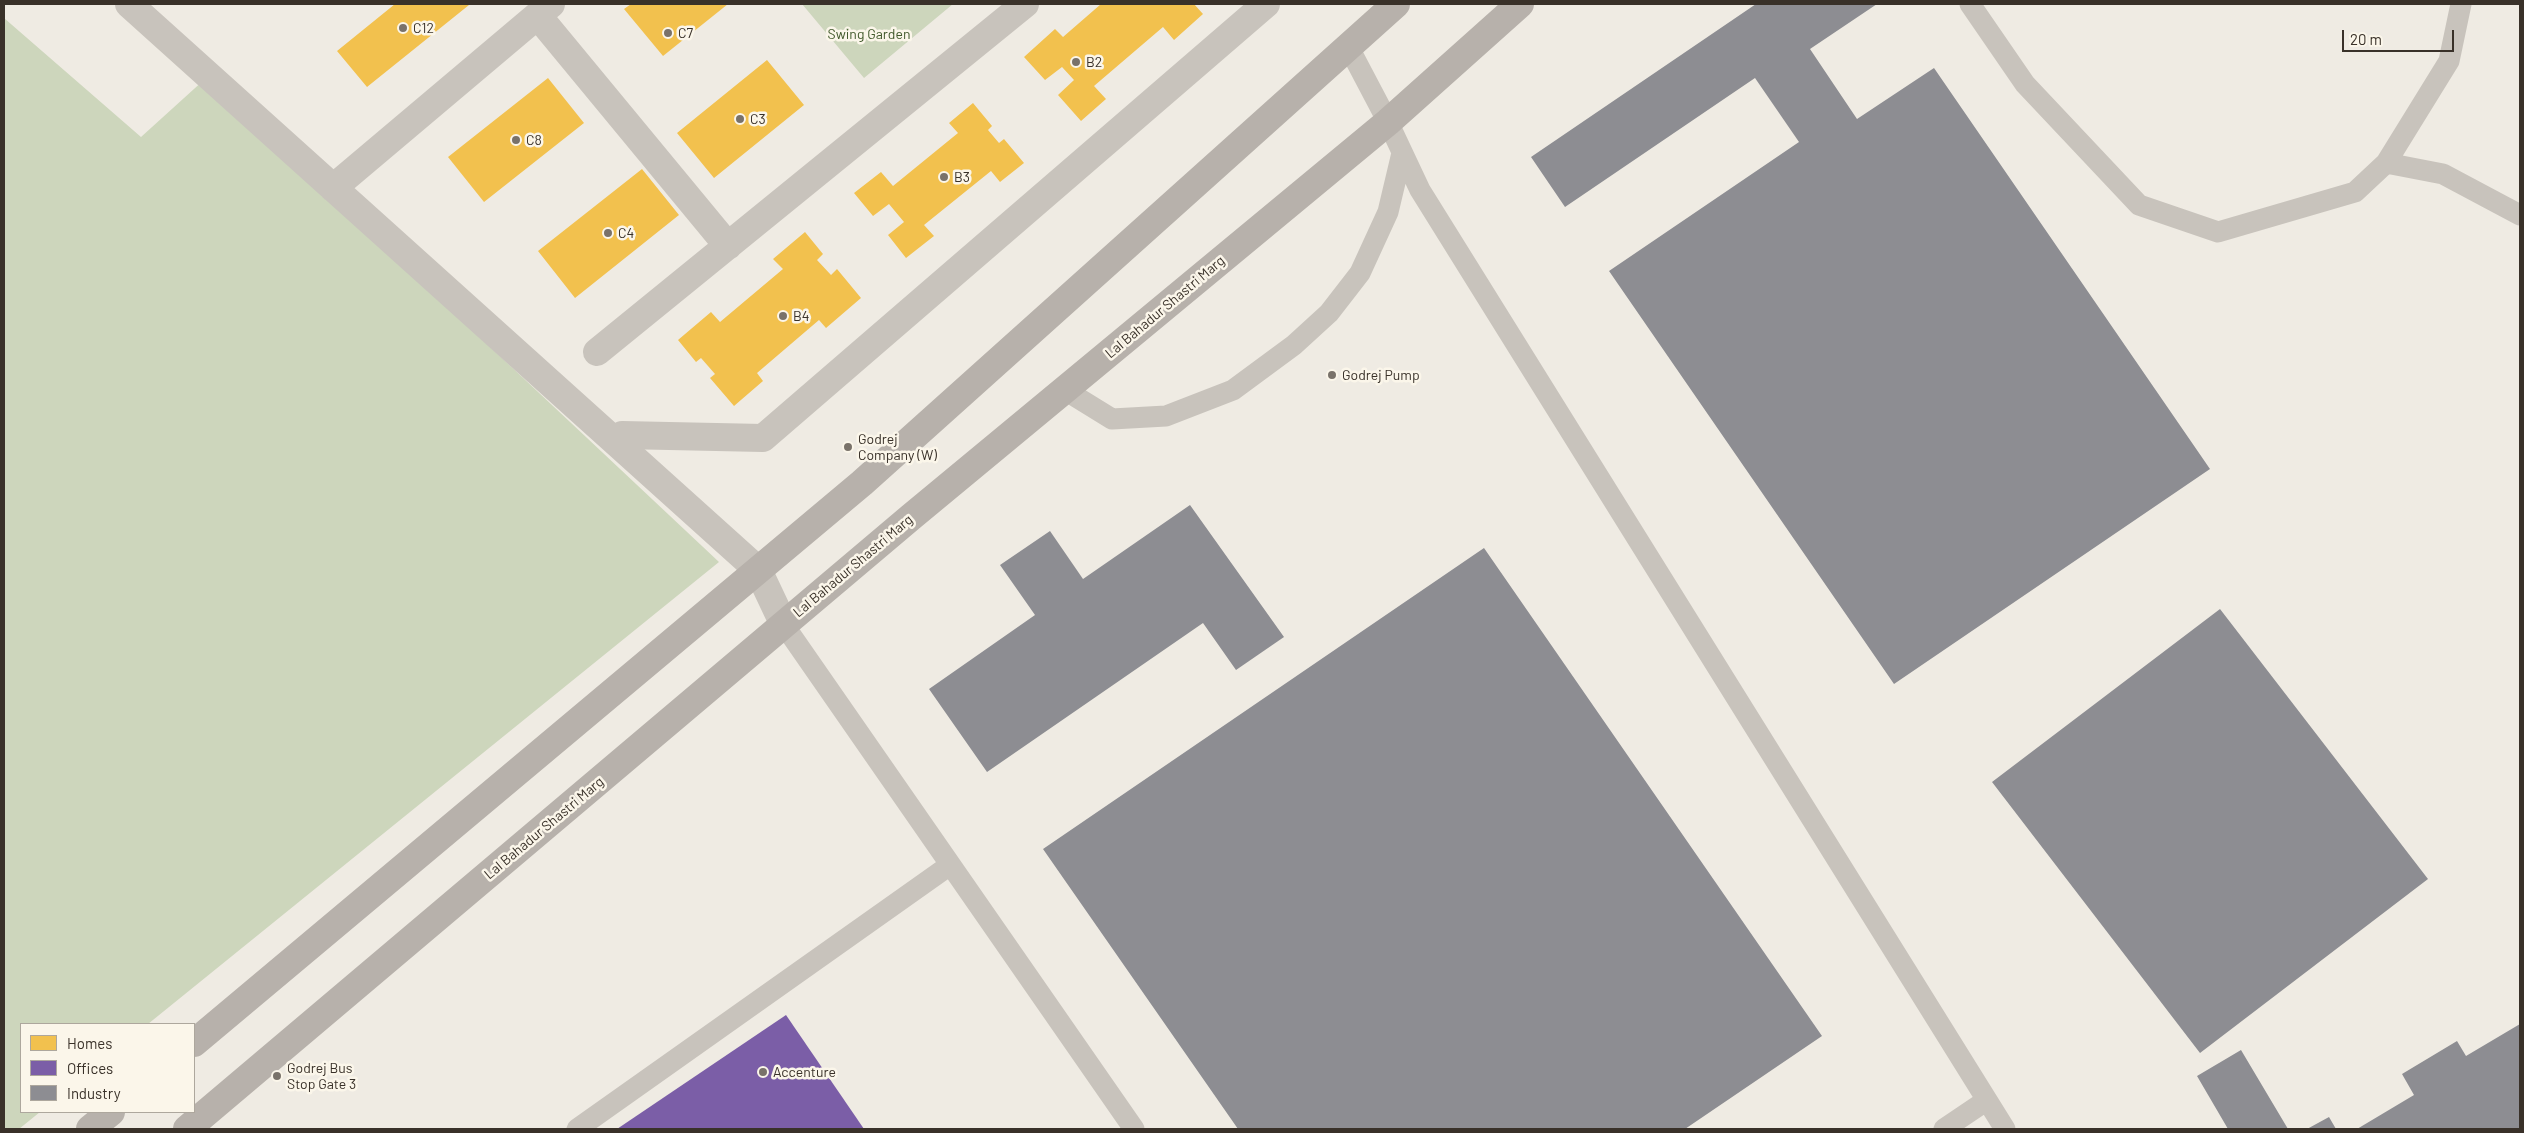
<!DOCTYPE html>
<style>
body{margin:0}
#map{position:relative;width:2524px;height:1133px;overflow:hidden;background:#efebe3;font-family:Barlow,sans-serif}
canvas{display:block}
.frame{position:absolute;inset:0;border:5px solid #393129;pointer-events:none}
.legend{position:absolute;left:20px;top:1023px;width:175px;height:90px;box-sizing:border-box;background:#fbf6ea;border:1px solid #ada79d;margin:0;padding:6px 9px;list-style:none;font-size:15px;color:#393129}
.legend li{display:flex;align-items:center;gap:10px;height:25px}
.legend b{width:25px;border:1px solid #ada79d}
.scale{position:absolute;left:2342px;top:30px;width:112px;height:22px;box-sizing:border-box;border:2px solid #393129;border-top:0;padding-left:6px;font-size:15px;line-height:18px;white-space:nowrap;color:#393129;-webkit-text-stroke:4px #fbf6ea;paint-order:stroke}
</style>
<div id="map">
<canvas width="2524" height="1133"></canvas>
<div class="frame"></div>
<ul class="legend">
<li><b style="height:14px;background:#f2c14e"></b>Homes</li>
<li><b style="height:14px;background:#7b5ea7"></b>Offices</li>
<li><b style="height:14px;background:#8d8d92"></b>Industry</li>
</ul>
<div class="scale">20 m</div>
</div>
<script>
const g = document.querySelector('canvas').getContext('2d');
g.lineJoin = 'round';
function fill(path, color) { g.fillStyle = color; g.fill(path, 'evenodd'); }
const shape = rows => new Path2D(rows.map(r => 'M' + r).join(''));
function stroke(path, color, width, dash) { g.strokeStyle = color; g.lineWidth = width; g.lineCap = dash ? 'butt' : 'round'; g.setLineDash(dash || []); g.stroke(path); }
function write(font, color, halo, rows, align = 'center') {
  g.font = font + ' Barlow,sans-serif'; g.lineWidth = 5; g.setLineDash([]); g.textBaseline = 'middle'; g.strokeStyle = halo; g.fillStyle = color; for (const [text, x, y, turn = 0] of rows) {
    g.save(); g.translate(x, y); g.rotate((+turn || 0) * Math.PI / 180); g.textAlign = isNaN(turn) ? turn : align; if (halo) g.strokeText(text, 0, 0); g.fillText(text, 0, 0); g.restore();
  }
}
fill(shape([
 [802,4,953,4,864,78],
 [4,18,141,137,205,79,719,562,148,1024,21,1024,21,1112,40,1112,19,1129,4,1129]
]), '#cdd6bc');
fill(shape([
 [395,4,469,5,367,87,337,51],
 [631,4,728,4,663,56,624,9],
 [1101,4,1194,4,1203,14,1174,40,1163,27,1094,86,1106,99,1081,121,1058,95,1074,80,1062,67,1045,80,1024,57,1055,29,1063,37],
 [767,60,804,105,714,178,677,133],
 [548,78,584,123,484,202,448,157],
 [973,103,992,126,988,130,999,143,1004,139,1024,163,1000,182,991,171,924,225,934,236,906,258,888,235,904,222,889,204,873,216,854,193,881,172,893,186,958,133,949,123],
 [642,169,679,215,575,298,538,251],
 [805,232,823,254,817,260,831,275,837,269,861,298,826,328,819,320,757,373,763,381,734,406,710,378,715,374,701,358,696,362,678,340,711,312,720,322,783,269,773,259]
]), '#f2c14e');
fill(shape([
 [786,1015,864,1129,617,1129]
]), '#7b5ea7');
fill(shape([
 [1756,4,1877,4,1810,49,1857,119,1934,68,2210,469,1894,684,1609,271,1799,142,1755,78,1565,207,1531,157],
 [1190,505,1284,637,1236,670,1203,623,987,772,929,689,1035,615,1000,565,1050,531,1083,579],
 [1484,548,1822,1036,1685,1129,1238,1129,1043,849],
 [2220,609,2428,879,2200,1053,1992,782],
 [2520,1024,2520,1129,2357,1129,2414,1095,2402,1074,2457,1041,2466,1056],
 [2241,1050,2288,1129,2228,1129,2197,1076],
 [2329,1117,2336,1129,2307,1129]
]), '#8d8d92');
stroke(shape([
 [1970,4,2025,84,2139,205,2218,232,2355,192,2386,163,2449,61,2461,4],
 [1348,46,1388,122,1420,190,2005,1129],
 [2386,163,2443,174,2520,215],
 [1065,390,1112,419,1166,416,1233,390,1294,345,1329,313,1360,273,1388,212,1402,153],
 [784,625,1134,1129],
 [577,1129,950,865],
 [1944,1129,1987,1100]
]), '#c8c3bc', 21);
stroke(shape([
 [622,435,763,438,1266,4]
]), '#c8c3bc', 28);
stroke(shape([
 [129,4,758,570,784,625],
 [538,16,728,246],
 [333,188,551,4],
 [597,352,1025,4]
]), '#c8c3bc', 28);
stroke(shape([
 [194,1043,862,483,1396,4],
 [90,1129,111,1112],
 [187,1129,911,517,1388,122,1520,4]
]), '#b7b1ab', 28);
for (const [x, y, r, color] of [
 [403,28,5,"#79726a"],
 [668,33,5,"#79726a"],
 [1076,62,5,"#79726a"],
 [740,119,5,"#79726a"],
 [516,140,5,"#79726a"],
 [944,177,5,"#79726a"],
 [608,233,5,"#79726a"],
 [783,316,5,"#79726a"],
 [1332,375,5,"#79726a"],
 [848,447,5,"#79726a"],
 [763,1072,5,"#79726a"],
 [277,1076,5,"#79726a"]
]) { const dot = new Path2D(); dot.arc(x, y, r, 0, 2 * Math.PI); g.fillStyle = color; g.fill(dot); stroke(dot, '#fbf6ea', 2); }
write('14px', '#393129', '#fbf6ea', [
 ["C12",413,28],
 ["C7",678,33],
 ["B2",1086,62],
 ["C3",750,119],
 ["C8",526,140],
 ["B3",954,177],
 ["C4",618,233],
 ["B4",793,316],
 ["Godrej Pump",1342,375],
 ["Godrej",858,439],
 ["Company (W)",858,455],
 ["Godrej Bus",287,1068],
 ["Stop Gate 3",287,1084],
 ["Accenture",773,1072]
], 'left');
write('14px', '#41592b', '#fbf6ea', [
 ["Swing Garden",869,34]
]);
write('14px', '#393129', '#fbf6ea', [
 ["Lal Bahadur Shastri Marg",1165,307,-40],
 ["Lal Bahadur Shastri Marg",853,566,-40],
 ["Lal Bahadur Shastri Marg",544,828,-40]
]);
</script>
